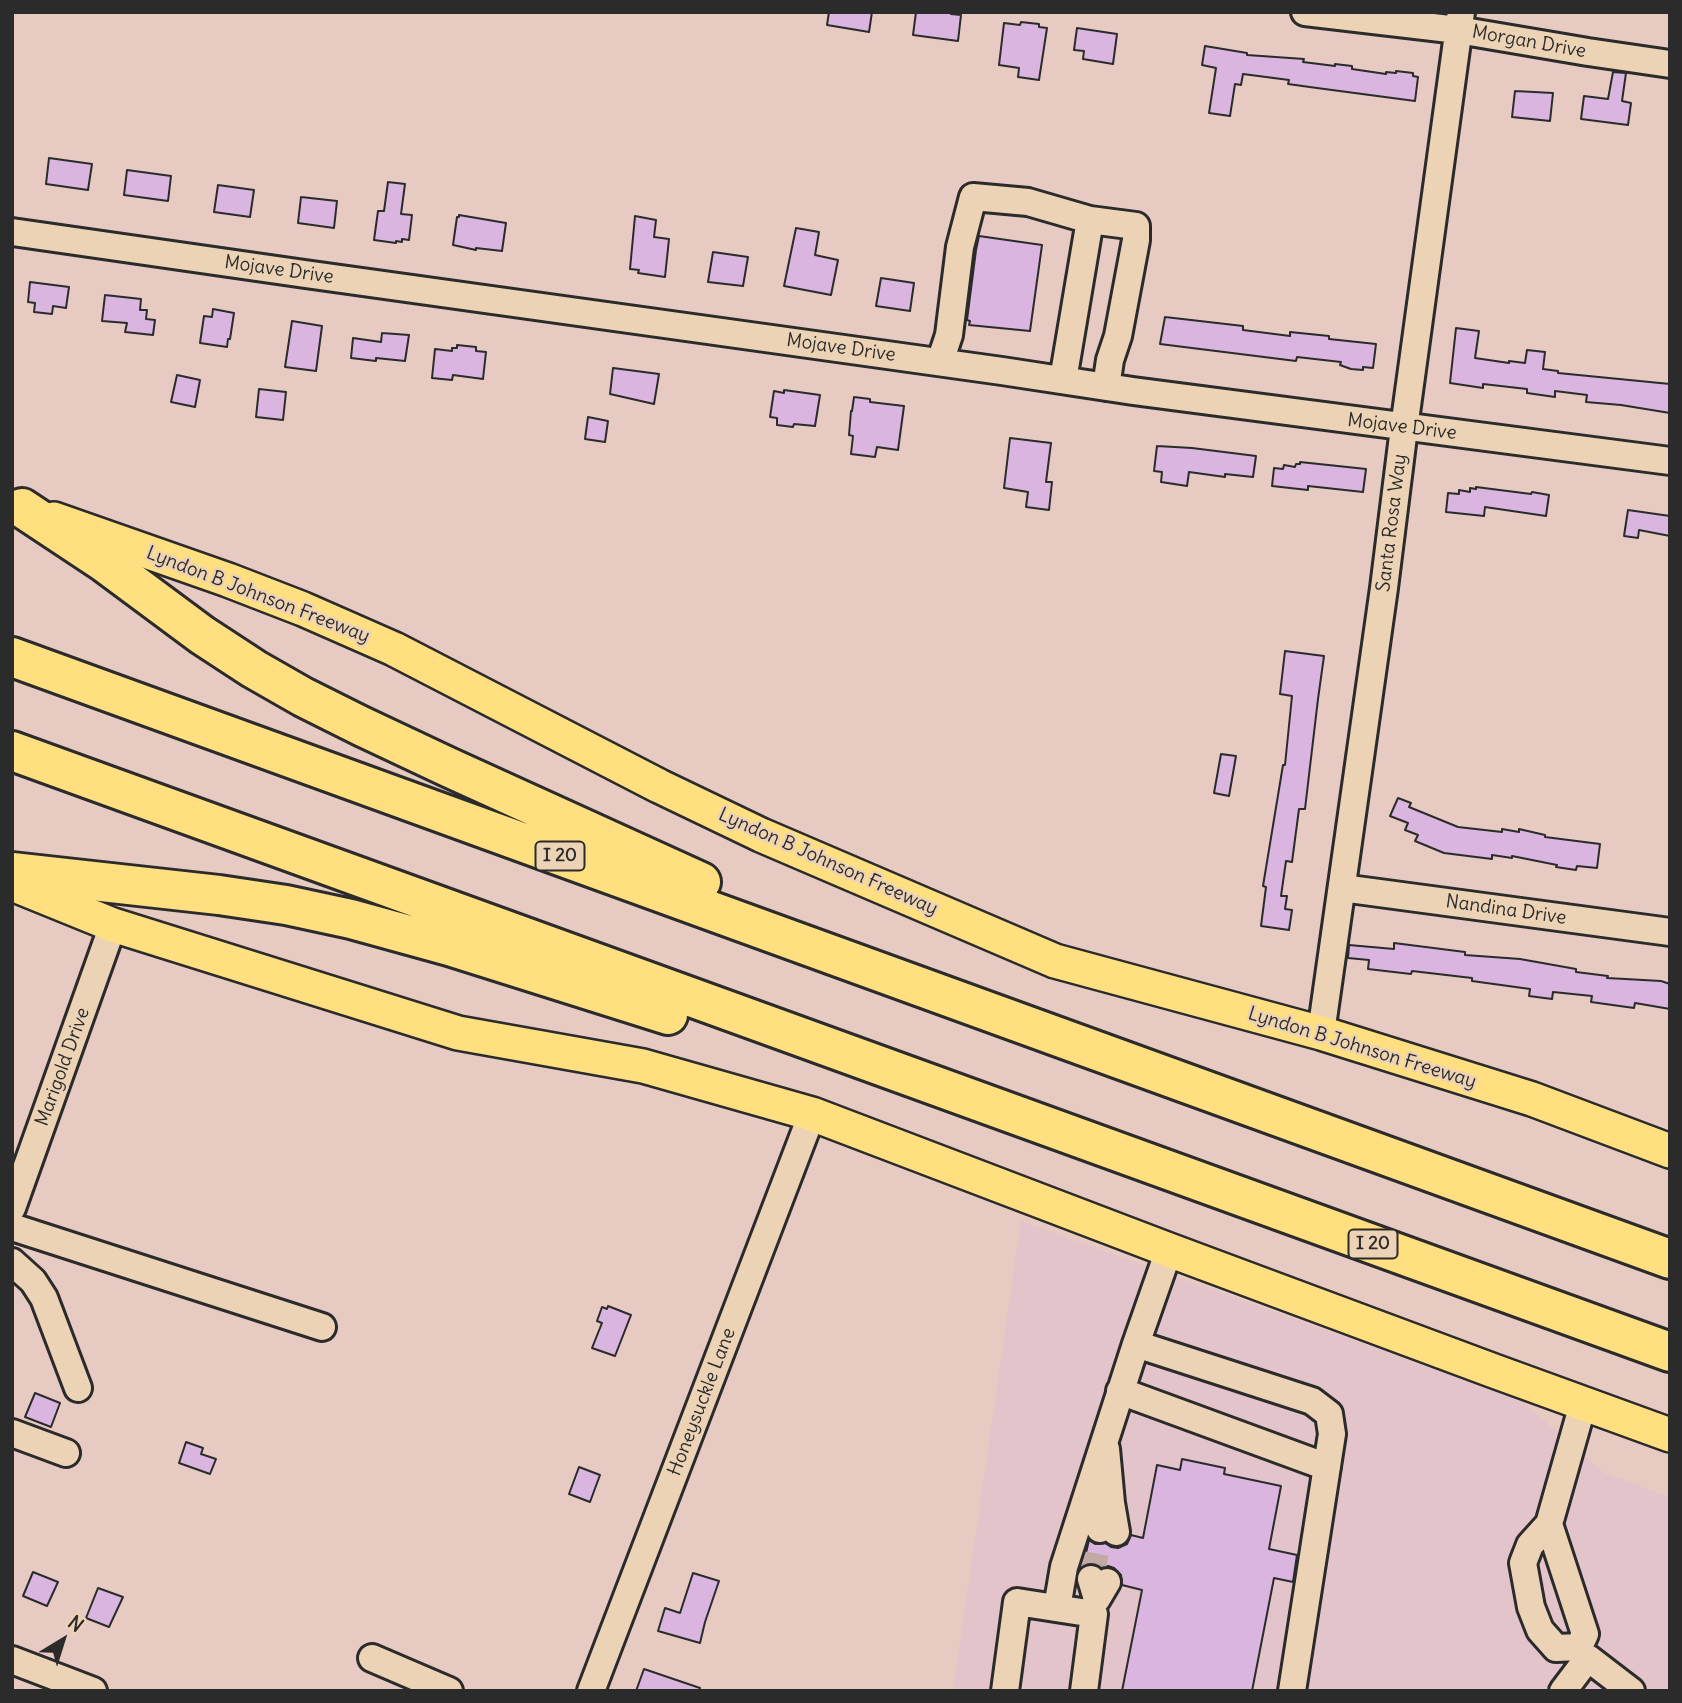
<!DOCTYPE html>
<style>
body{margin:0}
#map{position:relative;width:1682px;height:1703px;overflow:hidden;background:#e7cac2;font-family:Delius,sans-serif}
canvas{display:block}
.frame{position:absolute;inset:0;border:14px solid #2b2b2b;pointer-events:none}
.north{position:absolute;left:28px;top:1605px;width:70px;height:70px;-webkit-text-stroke:5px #edd3b5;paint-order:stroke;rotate:38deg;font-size:19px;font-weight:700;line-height:28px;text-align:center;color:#2b2b2b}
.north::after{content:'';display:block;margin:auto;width:24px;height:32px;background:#2b2b2b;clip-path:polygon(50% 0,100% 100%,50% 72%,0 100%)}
</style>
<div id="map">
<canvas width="1682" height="1703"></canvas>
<div class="frame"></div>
<div class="north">N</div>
</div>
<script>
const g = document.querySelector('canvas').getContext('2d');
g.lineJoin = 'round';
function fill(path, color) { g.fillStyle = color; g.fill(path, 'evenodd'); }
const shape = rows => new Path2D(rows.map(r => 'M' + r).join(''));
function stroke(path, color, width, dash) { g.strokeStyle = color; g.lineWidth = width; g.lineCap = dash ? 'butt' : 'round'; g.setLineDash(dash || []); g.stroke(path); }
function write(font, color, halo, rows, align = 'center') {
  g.font = font + ' Delius,sans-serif'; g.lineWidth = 5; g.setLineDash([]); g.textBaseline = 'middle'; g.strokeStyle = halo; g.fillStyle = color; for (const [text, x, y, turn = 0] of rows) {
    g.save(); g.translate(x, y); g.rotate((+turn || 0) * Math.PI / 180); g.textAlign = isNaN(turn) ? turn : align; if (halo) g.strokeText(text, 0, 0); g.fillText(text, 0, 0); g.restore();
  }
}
fill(shape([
 [1021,1221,1520,1400,1604,1473,1670,1497,1670,1691,953,1691]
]), '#e3c4cb');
const building = shape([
 [829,12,872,12,869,32,827,25,829,12],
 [916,12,951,12,951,14,961,15,958,41,913,35,916,12],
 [1021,22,1039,24,1039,27,1047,28,1039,80,1018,77,1019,68,999,65,1004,23,1020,25,1021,22],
 [1077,28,1117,34,1113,64,1083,59,1084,51,1074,50,1077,28],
 [1205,46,1247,53,1247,55,1304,59,1303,62,1335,66,1335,64,1352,66,1352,69,1386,74,1386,72,1396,73,1396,71,1413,73,1413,76,1418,77,1415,101,1317,88,1288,84,1289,80,1243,74,1241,85,1235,84,1230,116,1209,113,1216,68,1202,65,1205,46],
 [1613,72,1626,73,1622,101,1631,103,1628,125,1581,119,1584,96,1608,99,1613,72],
 [1515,91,1553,93,1550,121,1512,117,1515,91],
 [49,158,92,164,88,190,46,184,49,158],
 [127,170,171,176,168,201,124,195,127,170],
 [388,182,405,184,401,214,412,215,409,240,402,239,402,242,396,241,396,243,374,240,378,211,384,211,388,182],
 [218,185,254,190,250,217,214,212,218,185],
 [301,197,337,201,334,228,298,223,301,197],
 [459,215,506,223,502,251,476,248,476,250,453,245,457,217,459,217,459,215],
 [635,216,656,220,654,237,669,239,665,277,638,273,639,270,630,269,635,216],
 [796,228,819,232,815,255,838,260,831,295,784,286,796,228],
 [979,236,1042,245,1030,331,969,325,970,321,967,320,976,250,979,236],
 [713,252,748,257,743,286,708,282,713,252],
 [881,278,914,283,910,311,876,306,881,278],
 [30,282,69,287,66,308,53,306,52,314,34,312,35,303,28,302,30,282],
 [105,295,141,299,140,310,147,310,146,319,155,320,153,335,125,332,127,323,102,321,105,295],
 [213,309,234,313,230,339,228,339,227,347,200,343,204,316,212,317,213,309],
 [1165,317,1243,326,1243,330,1290,336,1290,332,1329,336,1329,339,1376,344,1373,368,1363,367,1363,370,1351,369,1340,365,1341,362,1297,357,1296,361,1160,344,1165,317],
 [292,321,322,326,316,371,285,367,292,321],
 [1456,328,1479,331,1475,358,1509,363,1509,361,1525,363,1527,350,1545,352,1543,369,1558,371,1558,373,1670,384,1670,413,1621,405,1586,402,1587,395,1555,391,1555,397,1527,393,1527,389,1483,384,1483,388,1450,383,1456,328],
 [382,333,409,335,405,361,376,358,376,361,351,358,353,338,381,342,382,333],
 [457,345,476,347,476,351,486,352,483,379,453,375,452,380,432,378,435,349,452,351,452,348,457,348,457,345],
 [613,368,659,374,654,404,610,394,613,368],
 [177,375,200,380,195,407,171,402,177,375],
 [259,389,286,392,283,420,256,417,259,389],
 [784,390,820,395,815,426,794,424,793,427,777,425,777,418,770,417,774,391,784,393,784,390],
 [854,397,870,399,870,402,904,406,898,450,877,447,875,457,851,454,853,436,849,435,851,411,852,411,854,397],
 [588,417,608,421,605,442,585,439,588,417],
 [1010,438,1051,443,1046,482,1052,482,1049,510,1026,507,1028,492,1004,488,1010,438],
 [1157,446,1192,448,1256,456,1253,477,1225,474,1225,477,1189,472,1187,486,1161,482,1162,472,1154,471,1157,446],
 [1300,462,1366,469,1363,492,1308,486,1308,490,1272,486,1274,468,1283,469,1284,465,1295,467,1296,464,1300,464,1300,462],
 [1476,487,1531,494,1532,492,1549,495,1546,516,1485,507,1484,516,1446,512,1448,493,1459,494,1459,490,1470,492,1470,488,1476,489,1476,487],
 [1628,510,1670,516,1670,536,1639,530,1638,538,1624,536,1628,510],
 [1285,651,1324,656,1318,699,1305,809,1299,809,1292,862,1286,861,1281,896,1287,896,1285,909,1292,910,1289,930,1261,926,1266,887,1263,886,1283,765,1285,765,1292,696,1280,694,1285,651],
 [1221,754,1236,756,1229,796,1214,793,1221,754],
 [1398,798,1411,803,1409,807,1458,827,1502,832,1502,829,1519,832,1519,829,1545,835,1545,837,1600,844,1597,868,1577,866,1576,870,1556,867,1557,865,1512,856,1512,858,1492,855,1492,859,1444,853,1415,841,1418,835,1405,830,1408,823,1390,816,1398,798],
 [1394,943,1465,952,1465,955,1520,959,1576,969,1576,972,1608,976,1607,978,1661,981,1670,984,1670,1009,1635,1003,1634,1008,1591,1002,1592,996,1553,992,1552,999,1529,996,1530,989,1472,981,1472,978,1412,971,1411,974,1368,969,1369,960,1348,958,1349,945,1394,949,1394,943],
 [608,1306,631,1315,615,1356,592,1348,602,1323,597,1321,602,1307,607,1309,608,1306],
 [35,1393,60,1403,51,1427,25,1417,35,1393],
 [186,1442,203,1448,201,1454,216,1459,210,1474,179,1463,186,1442],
 [1182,1459,1225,1468,1224,1474,1281,1486,1269,1549,1297,1555,1293,1582,1274,1578,1252,1691,1122,1691,1142,1590,1122,1585,1121,1575,1114,1568,1108,1566,1102,1568,1094,1564,1083,1566,1089,1540,1095,1544,1105,1543,1111,1547,1118,1548,1127,1544,1131,1535,1143,1538,1157,1465,1180,1470,1182,1459],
 [579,1467,600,1475,590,1502,569,1494,579,1467],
 [33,1572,58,1582,47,1606,23,1596,33,1572],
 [693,1573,719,1581,705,1622,700,1643,658,1631,665,1608,680,1613,693,1573],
 [98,1588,123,1597,109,1627,86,1618,98,1588],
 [644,1669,700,1688,699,1691,636,1691,644,1669]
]);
fill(building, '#d9b5e0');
stroke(building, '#2b2b2b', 2);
stroke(shape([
 [1091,1579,1100,1529]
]), '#c1aaa4', 26, [26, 13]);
const minor = shape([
 [1305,12,1458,30,1588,52,1670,64],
 [12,232,305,274,1002,371,1133,391,1670,461],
 [940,362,949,335,960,247,973,197,1028,202,1090,220],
 [1063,380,1090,220,1136,226,1136,240,1118,336,1110,360,1106,387],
 [1342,888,1670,932],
 [1321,1033,1384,588,1404,428,1461,12],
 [12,1208,113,925],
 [12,1227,322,1327],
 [12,1262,33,1281,44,1298,78,1388],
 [1136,1344,1312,1401,1329,1414,1332,1434,1292,1691],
 [1120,1391,1327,1467],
 [12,1433,66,1453],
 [1106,1449,1111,1503],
 [1549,1524,1585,1634,1579,1647,1556,1648,1540,1630,1531,1607,1523,1563,1530,1545,1549,1524],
 [1549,1524,1583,1404],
 [1100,1529,1111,1503,1116,1532],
 [1091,1579,1097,1599,1107,1582],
 [1057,1608,1064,1567,1136,1344,1169,1250],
 [372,1658,449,1691],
 [12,1660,93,1691],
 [591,1691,812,1114],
 [1005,1691,1017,1602,1094,1614,1084,1691],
 [1563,1691,1588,1658,1631,1691]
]);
const major = shape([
 [54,519,228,580,303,609,394,649,659,786,761,835,1055,961,1321,1033,1532,1099,1670,1151],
 [12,884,113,925,458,1033,643,1066,812,1114,1169,1250,1494,1371,1670,1435]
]);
const highway = shape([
 [22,508,105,563,202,635,254,669,303,697,361,726,448,767,701,882],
 [12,657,1670,1259],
 [12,751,1670,1352],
 [12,872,219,895,286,905,351,919,449,946,668,1015]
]);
stroke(minor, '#2b2b2b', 32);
stroke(major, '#2b2b2b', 38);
stroke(highway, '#2b2b2b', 44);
stroke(minor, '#edd3b5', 26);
stroke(major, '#ffdf80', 33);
stroke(highway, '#ffdf80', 38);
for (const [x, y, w] of [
 [560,856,49],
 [1373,1244,49]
]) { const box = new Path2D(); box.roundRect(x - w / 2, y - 14.5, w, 29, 5); g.fillStyle = '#edd3b5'; g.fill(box); stroke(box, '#2b2b2b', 2); }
write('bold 18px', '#2b2b2b', null, [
 ["I 20",560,856],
 ["I 20",1373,1244]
]);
write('19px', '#2b2b2b', '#edd3b5', [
 ["Morgan Drive",1529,42,10],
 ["Mojave Drive",279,270,8],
 ["Mojave Drive",841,348,8],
 ["Mojave Drive",1402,427,7],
 ["Santa Rosa Way",1392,523,-83],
 ["Lyndon B Johnson Freeway",258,595,21],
 ["Lyndon B Johnson Freeway",828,862,24],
 ["Nandina Drive",1506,910,8],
 ["Lyndon B Johnson Freeway",1362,1048,17],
 ["Marigold Drive",63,1067,-70],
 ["Honeysuckle Lane",702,1402,-69]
]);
</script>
